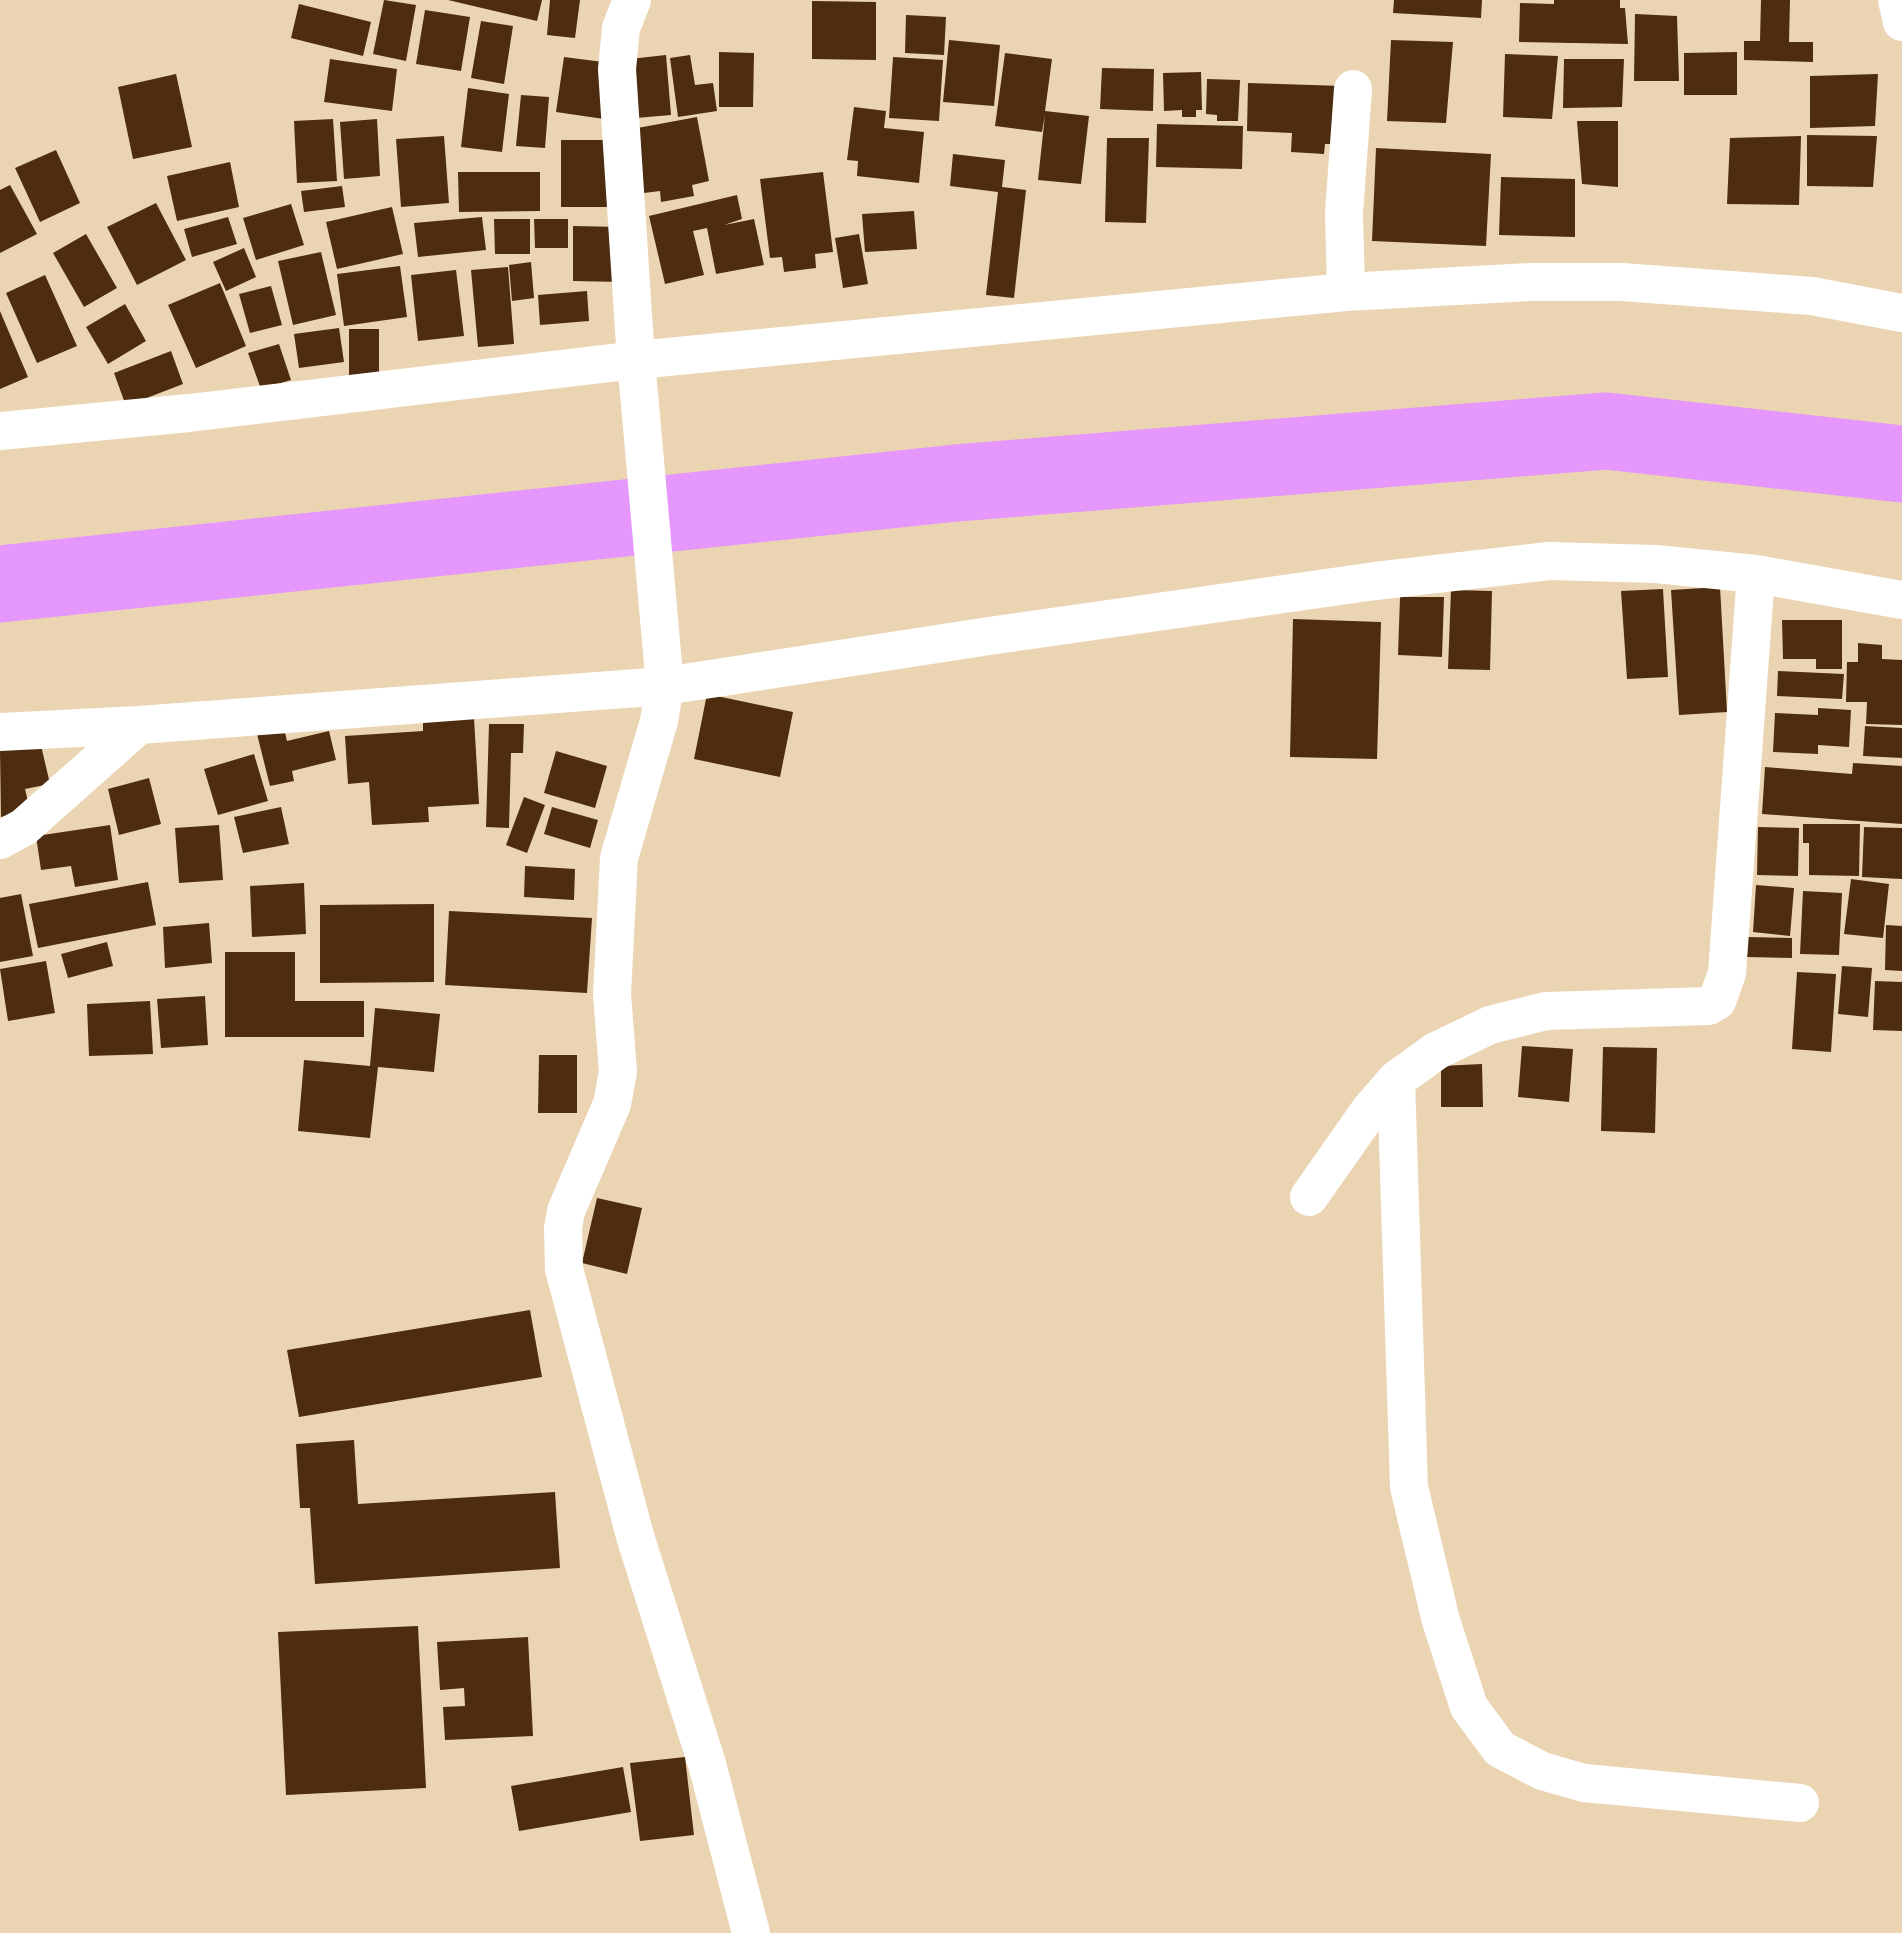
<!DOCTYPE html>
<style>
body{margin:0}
canvas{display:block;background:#ebd4b2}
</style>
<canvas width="1902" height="1933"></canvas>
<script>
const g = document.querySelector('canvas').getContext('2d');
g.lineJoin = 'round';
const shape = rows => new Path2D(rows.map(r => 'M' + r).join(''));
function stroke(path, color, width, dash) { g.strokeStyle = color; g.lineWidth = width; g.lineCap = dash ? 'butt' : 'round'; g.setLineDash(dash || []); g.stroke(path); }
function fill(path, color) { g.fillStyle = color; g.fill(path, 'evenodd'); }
stroke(shape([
 [0,584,956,483,1606,431,1902,464]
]), '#e597fb', 77);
fill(shape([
 [384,0,416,5,406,61,373,54],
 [448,0,542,0,537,21],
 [550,0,580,0,575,38,547,35],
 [1394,0,1482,0,1481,18,1393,13],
 [1554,0,1620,0,1620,8,1625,8,1628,44,1519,42,1520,3,1554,4],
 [1761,0,1790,0,1789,42,1813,42,1813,62,1744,60,1744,41,1760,41],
 [812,1,876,2,876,60,812,59],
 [299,4,371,22,363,56,291,38],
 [425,10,470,17,461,71,416,64],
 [1635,14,1677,16,1679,81,1634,81],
 [906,15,946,17,944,55,905,53],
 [481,21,513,26,504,84,471,78],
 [949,40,1000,45,994,106,943,102],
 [1391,40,1453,42,1446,123,1387,121],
 [719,52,754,53,753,107,719,107],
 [1737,52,1737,95,1684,95,1684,53],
 [1005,53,1052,59,1045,111,1089,116,1081,184,1038,180,1045,115,1042,132,995,126],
 [1505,54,1558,56,1552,119,1503,117],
 [666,55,671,115,636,118,630,59],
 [690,55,695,85,713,83,717,111,678,117,670,58],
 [564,57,611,63,604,119,556,112],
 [893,57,943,60,939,121,889,118],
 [330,59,397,69,392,111,324,102],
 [1564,59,1624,59,1622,107,1563,108],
 [1102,68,1154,69,1153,111,1100,109],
 [1201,72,1202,110,1196,110,1196,117,1182,117,1182,110,1164,111,1163,73],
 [176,74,192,147,133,159,118,87],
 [1878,74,1875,126,1810,128,1810,76],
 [1207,79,1240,80,1238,121,1217,121,1217,115,1206,114],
 [1248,83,1343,86,1341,144,1325,144,1324,154,1291,152,1292,133,1247,131],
 [468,88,509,94,502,152,461,147],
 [521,95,549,97,545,148,516,146],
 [854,107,886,111,884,128,924,132,919,183,857,176,858,161,847,160],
 [697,117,709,181,692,185,694,196,661,202,660,191,644,193,632,129],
 [333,119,337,181,297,183,294,121],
 [377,119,380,176,344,179,340,122],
 [1577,121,1618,121,1618,187,1582,184],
 [1157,124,1243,126,1242,169,1156,167],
 [1807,135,1877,136,1873,187,1807,186],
 [444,136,449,203,401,207,396,139],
 [1801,136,1799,205,1727,204,1730,138],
 [1107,138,1149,138,1146,223,1105,222],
 [561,140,608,140,608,207,561,207],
 [1376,148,1491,154,1486,246,1372,241],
 [56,150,80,203,40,222,15,168],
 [953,154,1005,160,1002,187,1026,190,1014,298,986,295,998,192,950,186],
 [230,162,239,207,177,221,167,176],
 [458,172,540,172,540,211,459,212],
 [823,172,833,252,815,254,816,268,784,272,782,257,770,258,760,179],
 [1501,177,1575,179,1575,237,1499,235],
 [10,185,37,234,0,253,0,190],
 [342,186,345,207,304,212,301,191],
 [737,195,742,219,724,225,754,219,764,265,716,274,707,228,693,231,704,275,665,284,649,216],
 [156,203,186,260,137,285,107,227],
 [291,204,304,245,256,260,243,218],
 [392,207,403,254,337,269,326,222],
 [914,211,917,249,865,252,862,214],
 [228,217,237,244,192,257,184,229],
 [482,217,486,250,418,257,414,223],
 [494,219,530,219,530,254,495,254],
 [534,219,568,219,568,248,535,248],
 [573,226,622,227,622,282,573,281],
 [86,234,117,288,84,307,53,253],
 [859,234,868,284,843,288,835,238],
 [244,248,256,277,226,291,213,262],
 [321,252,336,315,293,325,278,261],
 [531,262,534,298,512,301,509,265],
 [400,266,407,317,344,326,337,274],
 [508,267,514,344,478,347,471,270],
 [456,270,464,336,418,341,411,275],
 [45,275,77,346,37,363,6,293],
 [220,283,246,346,196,368,168,305],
 [271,286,282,325,250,333,239,294],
 [587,291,589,321,540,325,538,295],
 [125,304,146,341,108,364,86,327],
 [0,311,28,377,0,389],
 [339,328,344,362,299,368,294,334],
 [349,329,379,329,379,381,349,381],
 [279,344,291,380,261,389,248,353],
 [171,351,183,384,126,406,114,373],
 [1720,587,1727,712,1679,715,1671,590],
 [1663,589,1668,677,1627,679,1621,591],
 [1451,590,1492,591,1490,670,1448,669],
 [1400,597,1444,597,1442,657,1398,655],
 [1293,619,1381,622,1377,759,1290,757],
 [1782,620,1842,620,1842,669,1816,669,1816,659,1783,659],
 [1858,643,1882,645,1882,659,1902,660,1902,725,1866,724,1867,702,1846,702,1847,662,1858,662],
 [1778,671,1844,674,1842,699,1777,696],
 [707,694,793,712,780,777,694,759],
 [1818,708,1851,710,1849,747,1818,745,1818,754,1773,752,1775,713,1818,715],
 [281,716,287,741,329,731,336,760,292,771,294,781,270,786,254,722],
 [474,718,479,804,428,807,429,822,372,825,369,782,348,784,345,736,423,731,423,722],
 [489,724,524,724,523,753,511,753,509,828,486,827],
 [1865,726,1902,728,1902,758,1863,756],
 [40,741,50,784,25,789,30,810,1,817,0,750],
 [556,751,607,766,595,808,544,793],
 [254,754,268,801,218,815,204,769],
 [1853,763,1902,766,1902,824,1762,814,1765,767,1852,774],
 [149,778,161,824,119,835,108,789],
 [524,797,545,805,527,853,506,845],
 [281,807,289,844,243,853,234,817],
 [552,807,598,820,590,848,544,834],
 [1803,824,1860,824,1859,876,1809,875,1809,843,1803,843],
 [110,825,118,880,75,887,71,866,41,870,36,836],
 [219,825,223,880,179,883,175,828],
 [1758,827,1799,828,1798,876,1757,875],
 [1864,827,1902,828,1902,879,1862,877],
 [525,866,575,869,574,900,524,897],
 [1851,879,1889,884,1883,938,1844,934],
 [148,882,156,925,38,948,29,904],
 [304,883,306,934,252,937,250,886],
 [1756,885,1794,888,1790,936,1753,932],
 [1803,891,1842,893,1839,955,1800,954],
 [21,894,33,956,0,962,0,898],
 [434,904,434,982,320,983,320,905],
 [449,911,592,918,587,993,445,985],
 [209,923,212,963,165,968,163,927],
 [1886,925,1902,926,1902,971,1885,970],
 [1747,937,1792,938,1792,958,1747,957],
 [107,942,113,966,68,978,61,954],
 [225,952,295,952,295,1001,364,1001,364,1037,225,1037],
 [46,961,55,1013,8,1021,0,969],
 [1842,966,1872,968,1868,1017,1838,1014],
 [1797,972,1836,974,1831,1052,1792,1049],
 [1875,981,1902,982,1902,1031,1873,1030],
 [205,996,208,1045,161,1048,157,999],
 [150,1001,153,1054,89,1056,87,1004],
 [375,1008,440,1014,434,1072,378,1067,370,1138,298,1131,304,1060,370,1066],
 [1522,1046,1573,1049,1569,1102,1518,1097],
 [1603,1047,1657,1048,1655,1133,1601,1131],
 [539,1055,577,1055,577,1113,538,1113],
 [1482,1064,1483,1107,1441,1107,1441,1066],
 [597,1198,642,1208,627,1274,582,1263],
 [530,1310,542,1377,299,1417,287,1350],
 [354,1440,358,1504,555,1492,560,1568,315,1584,310,1508,300,1508,296,1444],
 [418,1626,426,1788,286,1795,278,1632],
 [528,1637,533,1736,445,1740,443,1707,465,1706,464,1688,440,1690,437,1642],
 [685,1757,694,1835,640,1841,630,1763],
 [623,1767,631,1812,519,1831,511,1786]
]), '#4d2c0f');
stroke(shape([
 [632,0,621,28,617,69,636,360,665,686,659,721,619,858,612,994,618,1072,612,1104,566,1211,563,1228,564,1269,635,1536,707,1764,751,1933],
 [1897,0,1902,22],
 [1346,292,1344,213,1353,89],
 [0,431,189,413,636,360,1346,292,1530,282,1622,282,1812,296,1902,313],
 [0,732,139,725,665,686,989,636,1375,581,1549,561,1656,564,1756,574,1902,600],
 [0,840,24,827,139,725],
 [1396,1080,1409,1487,1441,1621,1469,1707,1500,1749,1542,1771,1584,1783,1800,1803],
 [1309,1197,1370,1110,1396,1080,1436,1051,1490,1025,1546,1011,1709,1006,1717,1001,1727,973,1756,574]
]), '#fff', 38);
</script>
